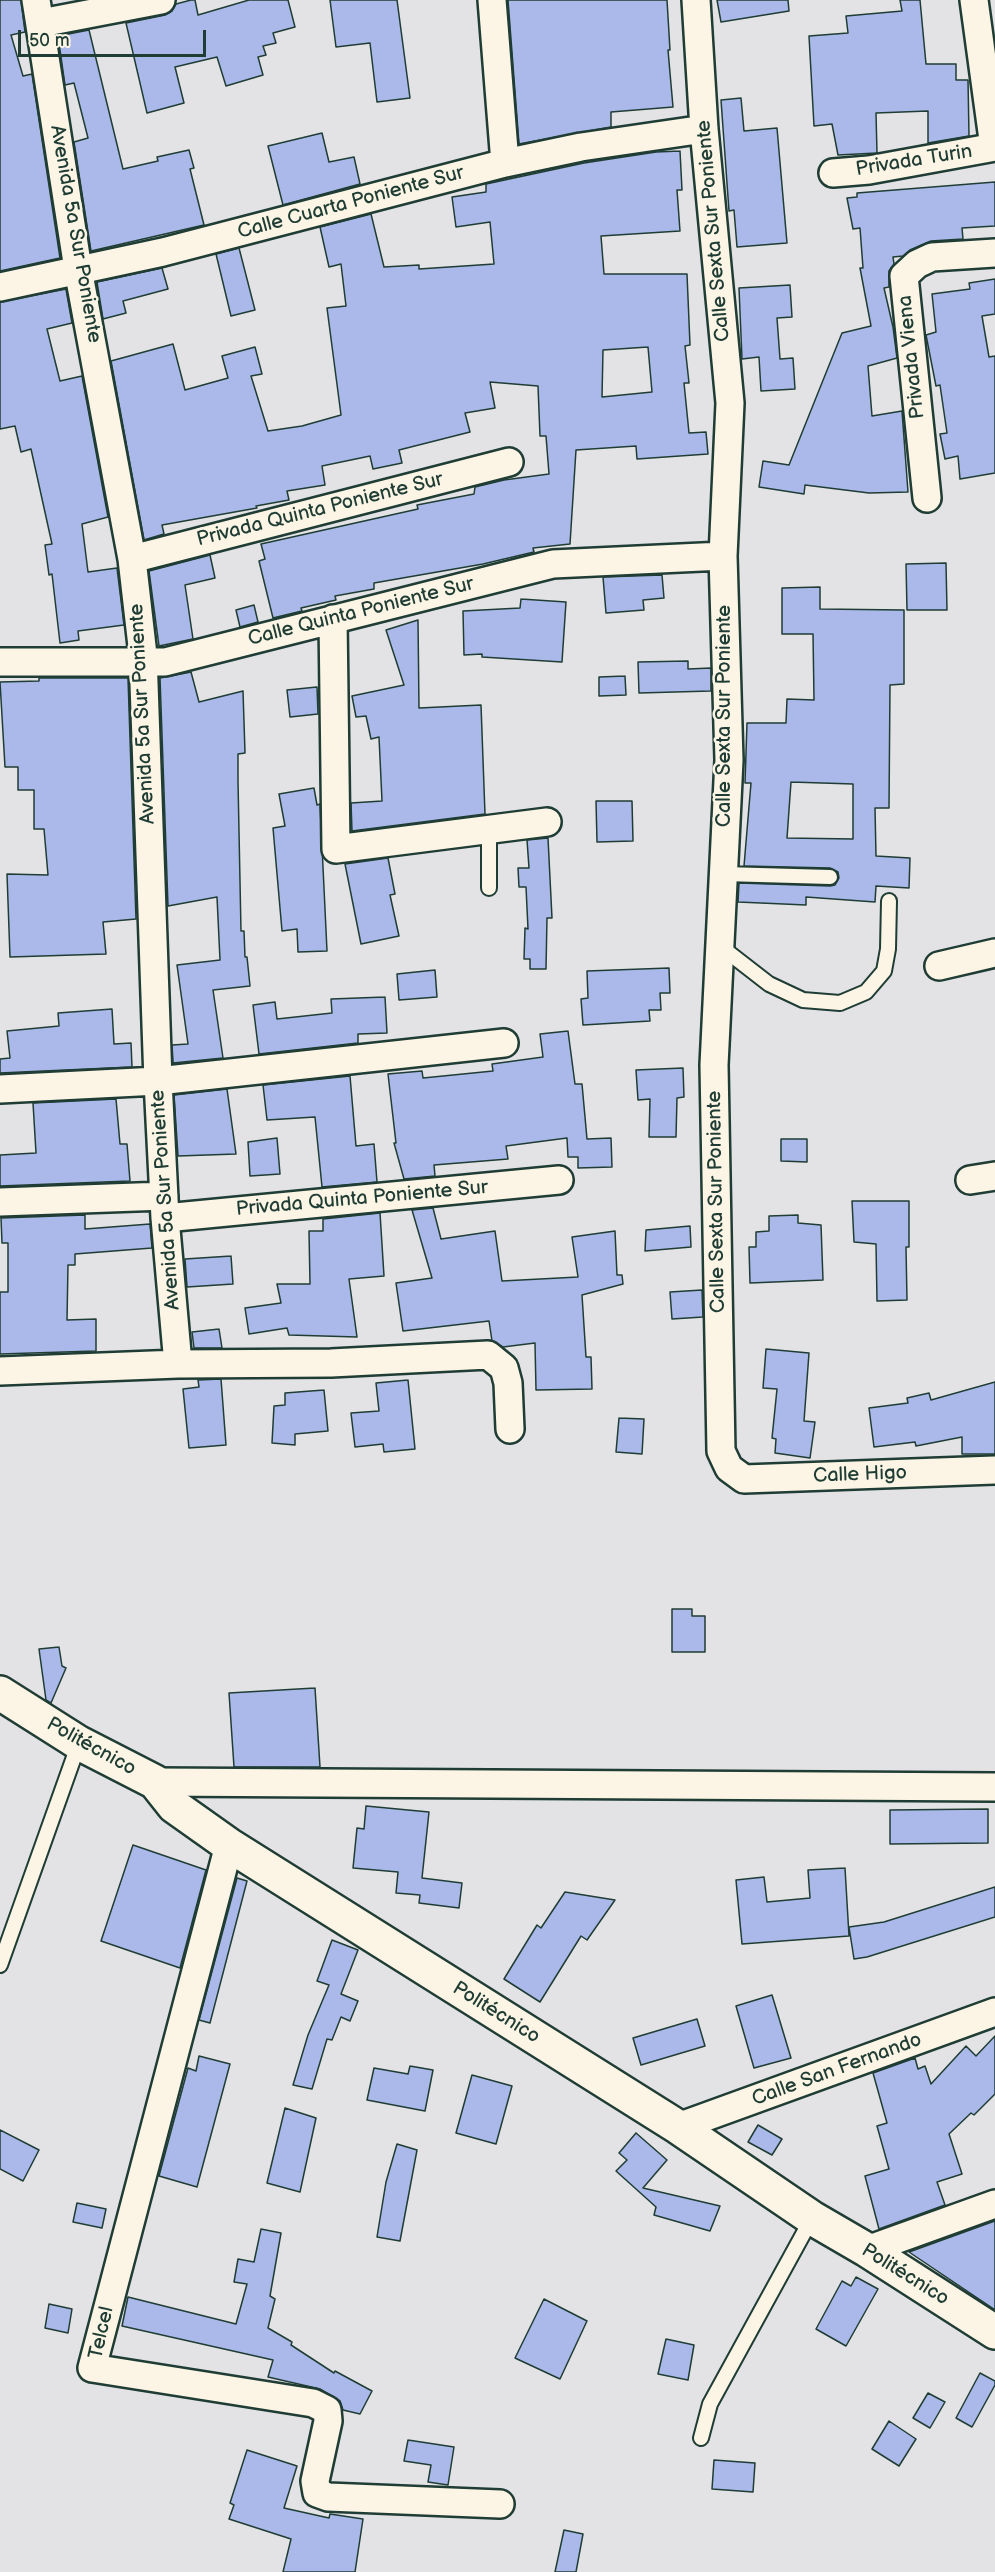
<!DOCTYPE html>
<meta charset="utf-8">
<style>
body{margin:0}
#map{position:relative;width:995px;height:2572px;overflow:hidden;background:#e3e3e6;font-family:"Balsamiq Sans",sans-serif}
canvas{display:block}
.scale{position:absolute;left:18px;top:30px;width:188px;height:27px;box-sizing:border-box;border:3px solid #1f3d34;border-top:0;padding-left:8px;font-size:18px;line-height:21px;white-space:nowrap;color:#1f3d34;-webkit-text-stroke:4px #fcf5e5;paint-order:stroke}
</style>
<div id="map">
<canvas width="995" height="2572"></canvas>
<div class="scale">50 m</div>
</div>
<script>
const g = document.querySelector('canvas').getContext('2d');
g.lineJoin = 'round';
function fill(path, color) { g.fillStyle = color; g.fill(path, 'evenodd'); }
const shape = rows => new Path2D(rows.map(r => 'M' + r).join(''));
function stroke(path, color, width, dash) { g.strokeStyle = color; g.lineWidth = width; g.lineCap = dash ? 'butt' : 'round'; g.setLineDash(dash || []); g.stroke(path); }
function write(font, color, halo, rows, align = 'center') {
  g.font = font + ' "Balsamiq Sans",sans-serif'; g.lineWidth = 5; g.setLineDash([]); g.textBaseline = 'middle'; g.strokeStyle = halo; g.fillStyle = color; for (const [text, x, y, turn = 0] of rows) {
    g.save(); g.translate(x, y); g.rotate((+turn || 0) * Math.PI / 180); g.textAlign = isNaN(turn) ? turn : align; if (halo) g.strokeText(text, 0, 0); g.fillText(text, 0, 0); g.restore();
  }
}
const building = shape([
 [0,0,21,0,25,32,11,35,23,76,32,74,60,258,0,271,0,0],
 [191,0,195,0,198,15,249,0,288,0,295,27,273,33,276,43,263,46,266,55,258,57,263,75,226,86,217,57,175,67,184,103,147,113,126,23,165,15,172,11,176,4,191,0],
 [330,0,397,0,410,98,377,102,370,43,336,47,330,0],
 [508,0,667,0,670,50,668,50,673,107,611,112,611,127,519,144,508,0],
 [717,0,788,0,789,11,721,22,717,0],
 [900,0,920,0,926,64,956,64,956,80,968,80,969,136,928,143,928,111,876,113,877,153,838,155,832,124,814,126,809,36,848,33,846,16,902,11,900,0],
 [89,30,123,169,158,161,157,157,189,150,194,168,190,169,204,225,91,251,74,142,88,138,74,83,65,85,58,36,89,30],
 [741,98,744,131,777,128,787,243,737,247,734,210,729,211,721,100,741,98],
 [322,133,329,162,354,157,360,184,283,205,268,146,322,133],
 [680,151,682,190,677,190,680,231,601,236,604,274,687,274,690,345,685,346,689,383,684,383,689,433,706,432,708,454,637,459,636,446,576,450,570,544,533,548,534,552,483,564,374,583,374,589,335,596,336,600,301,608,302,611,273,618,259,561,265,559,261,544,418,509,417,505,474,494,475,487,504,480,549,474,546,436,540,436,538,386,490,382,495,408,465,413,470,432,399,450,402,463,373,469,370,456,322,466,325,485,287,491,289,500,256,506,257,508,162,525,164,534,144,540,111,361,173,344,185,390,228,378,222,356,255,347,262,374,251,376,268,431,302,426,341,415,327,308,346,306,341,264,329,267,320,227,371,214,384,267,419,265,419,269,494,264,490,222,456,227,452,197,486,192,486,184,584,163,656,152,680,151],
 [648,347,652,392,602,397,603,350,648,347],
 [995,182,995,226,962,228,963,239,931,241,910,250,903,256,893,257,894,264,889,271,889,287,884,288,893,327,897,358,868,366,872,416,902,411,908,492,869,493,805,485,804,494,759,487,763,461,789,465,842,333,871,326,860,268,863,268,860,228,853,229,847,198,857,197,857,193,995,182],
 [239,248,255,310,231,316,216,254,239,248],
 [162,268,168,289,123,301,126,313,103,319,97,282,162,268],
 [995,279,995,314,982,316,989,357,995,356,995,473,960,479,958,456,945,459,940,434,947,433,940,385,936,386,926,335,936,332,932,294,970,289,969,283,995,279],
 [790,285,792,317,777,318,780,359,793,358,795,389,761,391,759,357,742,359,739,288,790,285],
 [66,289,72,323,47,329,60,381,82,376,108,517,82,524,88,572,117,568,124,625,78,631,79,640,60,643,52,574,49,575,45,545,52,544,31,449,21,452,15,426,0,429,0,302,66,289],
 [210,555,215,578,185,585,193,639,159,646,149,571,210,555],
 [946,563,947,610,907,610,906,564,946,563],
 [662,575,664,598,643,600,644,610,606,613,603,577,662,575],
 [820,587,820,609,904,610,904,684,890,685,889,808,875,808,876,856,910,858,909,888,876,886,875,902,806,897,806,905,738,902,739,883,830,886,835,885,839,878,838,872,830,868,744,866,751,783,745,783,747,723,786,723,787,699,814,700,813,634,782,634,782,588,820,587],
 [791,782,853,784,853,839,787,838,791,782],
 [521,599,566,602,562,662,482,657,482,654,464,655,463,611,520,608,521,599],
 [254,605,258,622,240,627,236,610,254,605],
 [418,620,419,708,481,705,485,814,352,831,351,803,382,801,379,737,371,739,366,716,356,717,352,696,404,685,386,630,418,620],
 [688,661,688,669,711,668,711,691,639,693,638,662,688,661],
 [191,672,199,702,243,691,245,753,238,754,238,781,241,931,244,931,245,957,247,957,250,986,213,990,223,1058,173,1063,172,1045,188,1044,177,965,220,960,217,897,168,906,160,678,191,672],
 [625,676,626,695,599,696,599,677,625,676],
 [39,678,128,678,136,919,103,922,106,954,10,957,7,874,48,875,44,829,34,829,34,790,18,790,18,767,5,767,0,682,39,681,39,678],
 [317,687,318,714,290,717,287,690,317,687],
 [314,788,317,805,320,804,327,951,298,952,297,929,282,931,273,828,285,826,279,794,314,788],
 [596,801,632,801,633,841,597,842,596,801],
 [548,838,552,918,547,918,546,969,530,969,530,959,524,959,525,928,528,929,526,887,519,887,518,868,529,868,527,840,548,838],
 [388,858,395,894,390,895,399,936,361,944,345,864,388,858],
 [669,968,670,993,660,993,661,1010,649,1010,650,1021,583,1025,581,999,588,998,587,971,669,968],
 [435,970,437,997,399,1000,397,974,435,970],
 [385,997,387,1033,358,1034,358,1043,259,1054,253,1005,275,1002,277,1019,332,1013,331,999,385,997],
 [112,1009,114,1044,131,1043,132,1067,0,1073,0,1059,10,1058,7,1031,59,1026,58,1013,112,1009],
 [568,1031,575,1084,582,1084,587,1139,611,1138,612,1167,578,1168,578,1157,568,1157,567,1138,506,1146,508,1159,434,1165,435,1176,404,1179,394,1143,396,1143,388,1074,422,1071,423,1078,493,1071,492,1064,543,1057,540,1034,568,1031],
 [683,1068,684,1097,677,1098,676,1137,649,1137,650,1099,638,1100,636,1070,683,1068],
 [350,1076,356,1146,374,1144,377,1182,322,1187,315,1117,267,1120,263,1085,350,1076],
 [227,1089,236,1154,178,1156,174,1095,227,1089],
 [116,1099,120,1144,127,1144,130,1181,0,1186,0,1155,36,1153,33,1103,116,1099],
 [277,1138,280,1174,250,1176,248,1142,277,1138],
 [781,1139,807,1139,807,1162,781,1161,781,1139],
 [852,1201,909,1201,909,1247,906,1247,907,1300,877,1301,876,1244,854,1242,852,1201],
 [433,1208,441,1239,495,1231,502,1281,578,1277,572,1237,615,1231,617,1275,622,1275,623,1284,582,1295,586,1357,591,1357,592,1389,536,1390,535,1343,503,1347,492,1341,489,1321,403,1331,396,1283,432,1278,412,1210,433,1208],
 [380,1213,384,1276,349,1279,357,1337,289,1335,287,1328,249,1334,245,1308,281,1303,277,1284,310,1284,309,1231,323,1231,323,1219,380,1213],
 [85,1215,85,1229,150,1224,152,1248,75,1254,75,1265,68,1265,67,1320,96,1319,96,1351,0,1354,0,1292,8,1292,8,1243,2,1243,1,1218,85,1215],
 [798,1215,798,1223,821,1225,823,1280,750,1283,749,1247,756,1247,756,1232,769,1231,769,1216,798,1215],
 [690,1226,691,1247,645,1251,646,1230,690,1226],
 [231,1256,233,1284,187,1287,185,1259,231,1256],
 [702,1290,703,1317,672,1319,670,1292,702,1290],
 [219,1329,222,1348,194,1348,192,1332,219,1329],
 [766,1349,809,1353,804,1421,815,1422,810,1458,775,1453,776,1439,772,1438,777,1389,763,1388,766,1349],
 [221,1379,226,1445,189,1448,183,1389,199,1387,198,1380,221,1379],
 [408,1380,415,1449,384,1452,383,1444,355,1447,351,1413,379,1411,376,1383,408,1380],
 [995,1382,995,1454,962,1454,962,1437,916,1446,915,1442,874,1447,869,1408,908,1403,907,1398,929,1393,931,1400,995,1382],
 [324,1390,328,1431,295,1434,295,1445,272,1443,274,1406,285,1405,285,1393,324,1390],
 [619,1418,644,1419,642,1454,616,1452,619,1418],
 [672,1609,692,1609,692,1616,705,1616,705,1652,672,1652,672,1609],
 [59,1647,62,1666,66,1668,51,1703,46,1700,39,1649,59,1647],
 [315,1688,320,1767,234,1767,229,1693,315,1688],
 [366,1806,429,1812,422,1878,462,1883,459,1908,419,1903,420,1895,396,1893,398,1872,353,1868,357,1828,364,1829,366,1806],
 [988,1809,988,1843,890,1844,890,1810,988,1809],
 [133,1845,206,1870,180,1968,101,1941,133,1845],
 [845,1868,849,1936,742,1944,736,1880,764,1877,767,1902,810,1898,808,1870,845,1868],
 [237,1878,247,1881,210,2023,199,2020,237,1878],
 [995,1887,995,1917,867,1957,854,1959,849,1927,884,1922,995,1887],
 [565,1892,615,1900,587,1940,581,1936,540,2002,504,1979,537,1925,541,1928,565,1892],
 [332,1940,358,1950,341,1994,358,2001,350,2021,341,2017,332,2040,327,2039,312,2089,293,2085,308,2035,329,1985,317,1981,332,1940],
 [772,1995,791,2058,754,2068,736,2006,772,1995],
 [697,2019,705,2046,641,2065,633,2038,697,2019],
 [995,2036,995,2094,974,2115,971,2113,949,2134,962,2174,937,2182,945,2205,879,2229,865,2176,889,2169,877,2126,887,2123,873,2073,915,2058,918,2069,925,2066,931,2084,966,2046,976,2056,995,2036],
 [199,2056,230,2064,197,2187,159,2176,188,2068,196,2071,199,2056],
 [410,2066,433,2070,425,2111,367,2100,374,2068,408,2074,410,2066],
 [472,2075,512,2086,496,2144,456,2133,472,2075],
 [285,2108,316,2118,300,2192,267,2183,285,2108],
 [758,2125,782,2139,772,2155,748,2142,758,2125],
 [0,2130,39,2150,23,2181,0,2169,0,2130],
 [636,2133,667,2160,643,2188,720,2206,710,2231,654,2215,656,2207,616,2171,627,2160,619,2153,636,2133],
 [397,2144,417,2150,400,2241,377,2237,386,2182,397,2144],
 [77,2203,106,2209,102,2228,73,2222,77,2203],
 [995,2221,995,2310,909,2252,995,2221],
 [261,2229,281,2233,270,2296,275,2299,268,2328,292,2342,291,2345,334,2373,335,2371,372,2391,360,2414,343,2410,340,2401,320,2389,268,2377,273,2360,122,2326,128,2297,236,2324,247,2284,234,2282,238,2259,254,2262,261,2229],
 [856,2277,878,2289,846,2346,816,2329,842,2281,851,2286,856,2277],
 [544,2299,587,2321,560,2379,515,2358,544,2299],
 [49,2304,72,2309,68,2333,45,2328,49,2304],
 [666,2339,694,2345,688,2380,658,2374,666,2339],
 [980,2373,995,2381,995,2385,972,2427,956,2418,980,2373],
 [928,2393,945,2402,930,2428,913,2418,928,2393],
 [889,2421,916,2439,899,2466,872,2449,889,2421],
 [408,2440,454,2447,448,2485,428,2482,431,2465,404,2461,408,2440],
 [247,2450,297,2466,284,2508,329,2518,330,2514,363,2519,355,2572,283,2572,291,2539,229,2519,234,2505,230,2503,247,2450],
 [714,2460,755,2463,753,2492,712,2489,714,2460],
 [564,2530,583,2534,576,2572,555,2572,564,2530]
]);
fill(building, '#aab9e9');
stroke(building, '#1f3d34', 1.5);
const service = shape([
 [489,828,489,888],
 [724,874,830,877],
 [720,946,769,984,803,1000,840,1003,866,992,884,971,888,949,889,901],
 [0,1965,79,1743],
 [701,2438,710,2404,812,2218]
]);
const minor = shape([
 [36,0,78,269,132,559,143,655,158,1081,165,1218,178,1364],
 [492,0,505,163],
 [696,0,704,129,730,403,723,556,729,760,714,1065,721,1451,729,1468,744,1479,995,1470],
 [974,0,994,147],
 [41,23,161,0],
 [833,173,869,170,995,147],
 [0,287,163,252,505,163,581,147,704,129],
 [927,498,904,276,917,264,932,257,995,253],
 [132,559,509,462],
 [333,619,336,849,547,822],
 [0,662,165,662,553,564,723,556],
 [939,966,995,953],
 [0,1089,158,1081,504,1043],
 [970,1180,995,1176],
 [0,1202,164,1196],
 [165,1218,559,1180],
 [0,1371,178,1364,331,1363,488,1355,504,1368,508,1383,510,1429],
 [155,1782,995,1787],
 [229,1845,92,2368,313,2403,327,2410,328,2421,315,2481,317,2493,328,2497,500,2504],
 [678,2127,995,2012],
 [867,2250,995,2204]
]);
const tertiary = shape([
 [0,1693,79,1743,155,1782,174,1806,229,1845,678,2127,812,2218,867,2250,995,2332]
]);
stroke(service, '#1f3d34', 18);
stroke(minor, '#1f3d34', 32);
stroke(tertiary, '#1f3d34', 38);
stroke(service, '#fcf5e5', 14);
stroke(minor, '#fcf5e5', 27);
stroke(tertiary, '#fcf5e5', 33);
write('20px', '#1f3d34', '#fcf5e5', [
 ["Privada Turin",914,161,-9],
 ["Calle Cuarta Poniente Sur",351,203,-15],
 ["Calle Sexta Sur Poniente",714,231,-95],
 ["Avenida 5a Sur Poniente",75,234,80],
 ["Privada Viena",912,357,-96],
 ["Privada Quinta Poniente Sur",320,510,-14],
 ["Calle Quinta Poniente Sur",361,612,-14],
 ["Avenida 5a Sur Poniente",143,714,-93],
 ["Calle Sexta Sur Poniente",725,716,-90],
 ["Privada Quinta Poniente Sur",362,1199,-5],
 ["Avenida 5a Sur Poniente",166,1200,-94],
 ["Calle Sexta Sur Poniente",717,1202,-91],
 ["Calle Higo",860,1475,-2],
 ["Politécnico",91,1747,29],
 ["Politécnico",496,2013,32],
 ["Calle San Fernando",837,2070,-20],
 ["Politécnico",905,2275,32],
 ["Telcel",102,2333,-77]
]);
</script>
